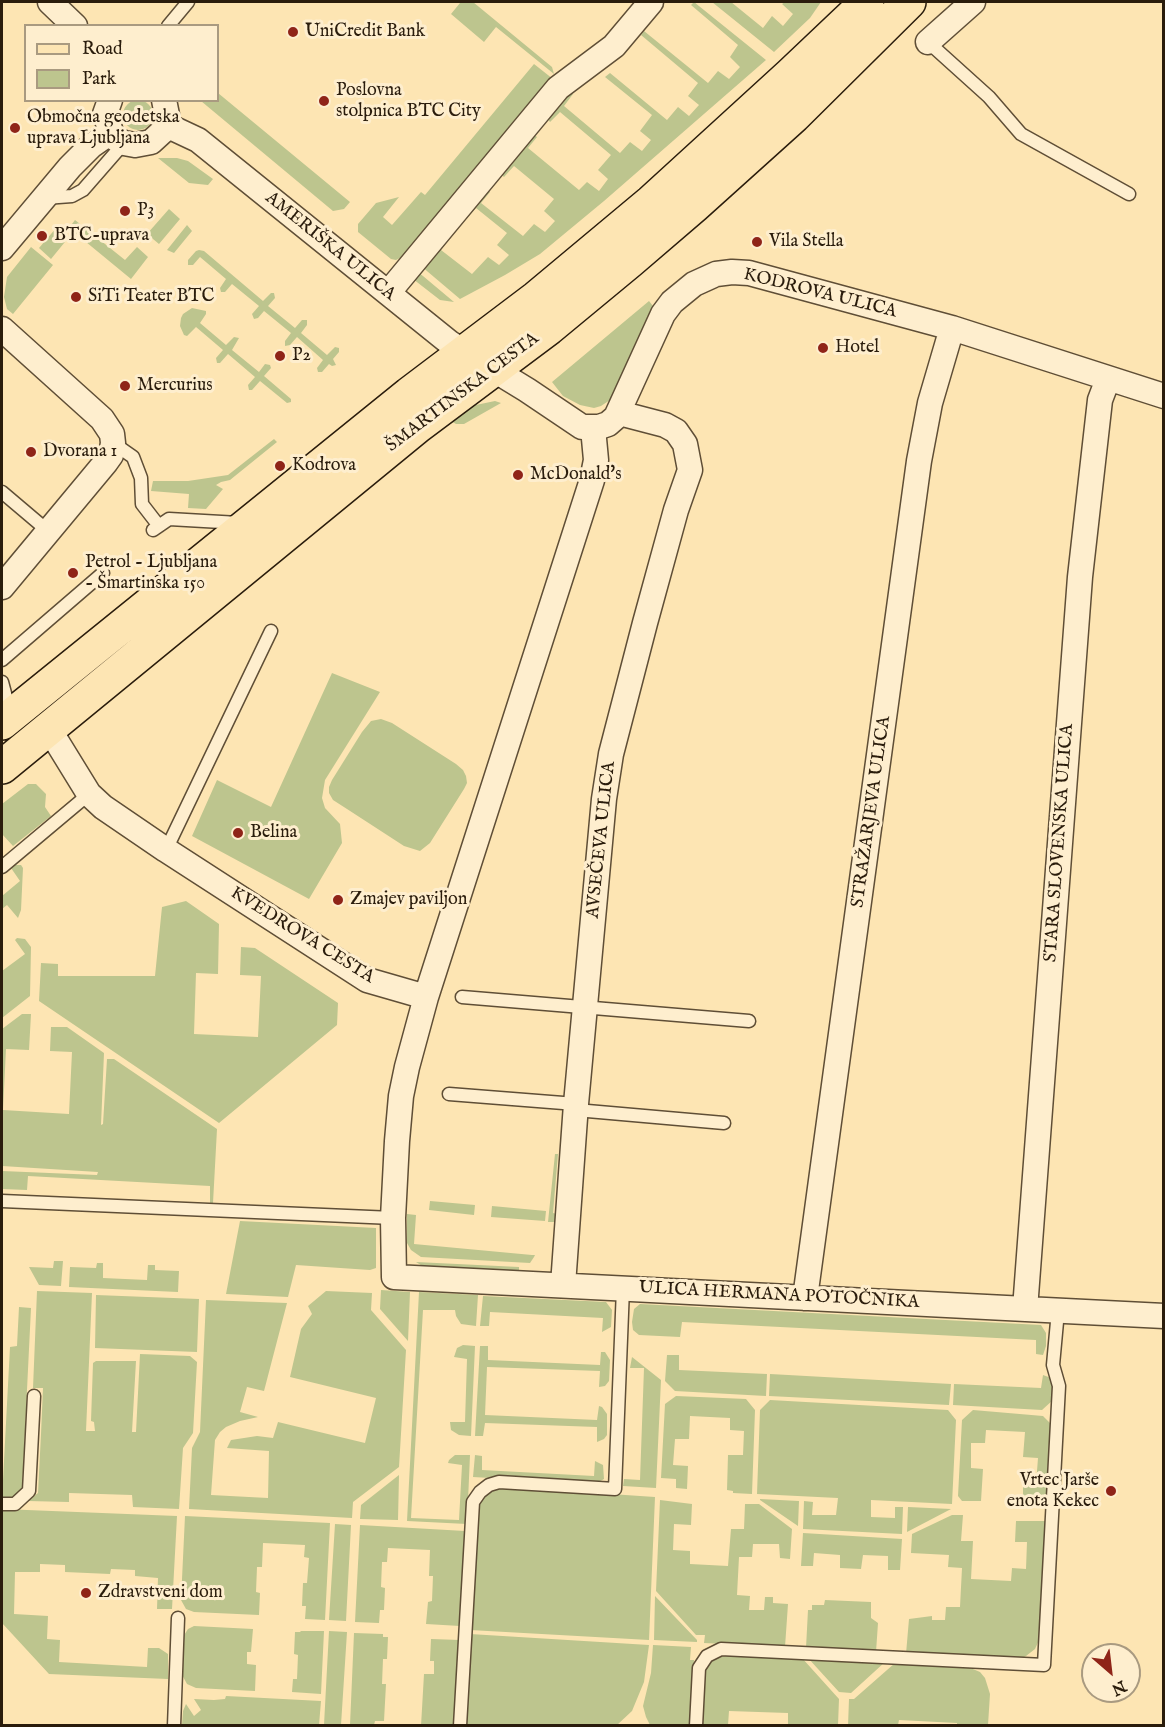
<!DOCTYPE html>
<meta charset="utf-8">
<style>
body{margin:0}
#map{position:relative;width:1165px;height:1727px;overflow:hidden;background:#fde5b3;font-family:"IM FELL English",serif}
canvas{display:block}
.frame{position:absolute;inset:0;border:3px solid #2a1c0c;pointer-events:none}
.legend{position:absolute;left:24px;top:24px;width:195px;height:78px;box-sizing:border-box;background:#feeece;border:2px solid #a99a80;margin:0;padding:8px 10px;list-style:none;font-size:18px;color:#2a1c0c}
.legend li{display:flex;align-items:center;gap:12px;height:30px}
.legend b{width:30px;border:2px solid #a99a80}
.north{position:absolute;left:1081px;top:1643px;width:60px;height:60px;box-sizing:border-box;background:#feeece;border:2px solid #a99a80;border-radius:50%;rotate:152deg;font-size:16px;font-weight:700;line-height:24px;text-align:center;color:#2a1c0c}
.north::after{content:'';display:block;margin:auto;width:21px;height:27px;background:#8f2418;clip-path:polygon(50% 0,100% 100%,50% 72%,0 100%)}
</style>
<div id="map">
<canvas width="1165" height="1727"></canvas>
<div class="frame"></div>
<ul class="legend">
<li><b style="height:8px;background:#fde5b3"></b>Road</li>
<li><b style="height:16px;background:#bdc58e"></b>Park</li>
</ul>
<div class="north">N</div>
</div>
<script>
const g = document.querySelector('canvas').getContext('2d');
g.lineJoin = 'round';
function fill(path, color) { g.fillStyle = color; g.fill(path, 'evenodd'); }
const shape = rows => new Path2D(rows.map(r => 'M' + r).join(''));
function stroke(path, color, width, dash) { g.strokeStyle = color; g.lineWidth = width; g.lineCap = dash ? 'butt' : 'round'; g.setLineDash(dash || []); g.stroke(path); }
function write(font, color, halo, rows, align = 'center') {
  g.font = font + ' "IM FELL English",serif'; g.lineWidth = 6; g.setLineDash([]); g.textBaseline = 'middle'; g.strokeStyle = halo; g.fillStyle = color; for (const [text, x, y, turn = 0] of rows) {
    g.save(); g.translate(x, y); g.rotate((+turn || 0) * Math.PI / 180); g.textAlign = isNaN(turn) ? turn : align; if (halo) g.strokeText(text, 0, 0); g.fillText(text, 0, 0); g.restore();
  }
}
fill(shape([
 [458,2,473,2,552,67,554,74,496,27,484,42,451,14,460,3],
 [694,2,766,60,604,201,540,254,505,275,460,299,421,266,446,234,451,236,441,250,472,274,488,257,499,265,509,255,497,245,507,233,476,208,466,219,464,218,487,190,490,192,481,203,523,236,534,224,545,232,555,221,544,211,554,199,514,166,504,177,501,174,534,135,537,137,528,148,579,190,587,182,599,191,608,179,598,170,611,155,560,112,550,122,547,118,548,113,571,93,573,94,564,106,620,153,630,142,642,151,651,140,640,131,652,115,605,77,610,73,667,120,678,107,689,116,699,105,688,96,698,83,641,35,644,31,708,83,718,71,729,79,740,67,730,57,738,45,691,5],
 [712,2,731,2,763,28,772,16,783,26,793,14,782,4,785,2,821,2,810,18,774,52],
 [534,64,553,79,506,131,404,256,396,260,391,259,358,232,358,224,376,203,399,197,383,217,392,225,421,192,425,195],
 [218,93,350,202,344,209,333,211,201,101,218,100],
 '123 115a15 15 0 1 1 30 0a15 15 0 1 1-30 0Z',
 [158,158,177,158,188,161,213,179,208,185,189,183],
 [169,209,180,219,159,244,147,234],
 [75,220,125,260,137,247,148,257,131,279,69,228],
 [187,225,192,231,174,253,167,250],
 [57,227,69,237,51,259,39,248],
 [31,247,53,265,13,314,7,309,4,297,7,277],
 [199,250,204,251,263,301,271,293,274,293,275,298,268,306,295,328,302,320,307,320,307,325,301,333,327,355,335,347,339,348,339,352,333,359,336,365,332,366,329,364,322,372,318,372,317,368,323,360,297,337,290,345,285,346,285,341,291,333,264,311,258,318,254,319,252,314,259,306,232,284,225,292,221,292,220,288,226,279,200,257,193,265,188,265,188,260,196,251],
 [417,271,454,302,440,300,413,279],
 [649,301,653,306,653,314,613,398,601,406,594,408,580,405,563,396,552,382],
 [192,308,206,311,206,314,200,323,226,345,234,337,239,338,232,350,259,372,265,364,270,365,271,368,264,376,291,399,291,402,287,403,260,381,252,390,249,390,248,385,255,377,228,354,220,363,217,363,216,358,223,350,196,327,187,336,184,335,180,326,181,318,183,314],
 [495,401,501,403,464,424,456,424,451,421,471,406],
 [274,439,277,442,230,480,221,482,216,485,223,489,206,509,188,508,189,494,151,491,153,481,188,481,228,475],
 [332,673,380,692,325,780,322,798,325,808,340,824,342,843,309,899,192,836,217,780,271,807],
 [381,719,392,723,456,764,463,770,466,776,467,783,464,789,430,843,420,851,404,846,347,809,333,800,329,793,329,787,332,780,362,732,371,721],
 [28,784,36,784,46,794,45,807,51,816,13,846,2,834,2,804],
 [15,865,21,865,23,868,21,910,18,918,7,905,2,909,2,896,20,881,11,868],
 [186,901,219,924,218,974,196,973,194,1034,258,1037,261,976,240,975,241,947,255,948,338,1003,337,1025,219,1123,39,1001,41,963,58,964,58,976,155,976,162,907],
 [17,938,25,939,31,947,30,996,2,1018,2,971,25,954,15,940],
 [22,1014,31,1014,29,1050,6,1049,3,1110,69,1114,72,1052,50,1051,51,1027,67,1027,104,1053,101,1125,103,1124,107,1059,114,1059,217,1129,213,1203,210,1203,210,1186,28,1176,27,1190,2,1189,2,1171,97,1175,98,1172,2,1166,2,1029],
 [555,1154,558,1154,553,1213,557,1214,558,1222,548,1222],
 [430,1201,475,1205,474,1215,429,1210],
 [492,1206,546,1211,545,1221,491,1217],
 [407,1214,416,1215,414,1244,532,1255,535,1255,534,1257,530,1263,421,1257,411,1250,407,1243],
 [240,1221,376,1228,376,1268,370,1270,296,1265,288,1297,226,1294],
 [54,1261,63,1261,61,1286,39,1285,29,1267,53,1268],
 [416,1262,519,1267,519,1273,424,1267],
 [97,1263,103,1263,103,1278,147,1280,148,1265,155,1265,155,1270,179,1271,178,1292,69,1287,70,1267,96,1268],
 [381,1290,410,1292,408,1341,380,1309],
 [37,1291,92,1293,86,1431,95,1431,94,1422,91,1421,93,1363,96,1361,136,1361,132,1432,136,1432,140,1354,190,1356,197,1362,193,1433,183,1448,179,1509,133,1507,132,1495,69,1493,69,1502,28,1501,38,1493,41,1434,43,1388,33,1388],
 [326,1291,372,1293,371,1310,406,1350,399,1467,353,1502,352,1518,189,1509,192,1448,200,1432,206,1300,287,1303,264,1391,247,1387,240,1412,258,1417,240,1421,226,1427,220,1432,215,1440,211,1495,268,1498,269,1451,227,1448,231,1440,257,1436,273,1438,278,1422,365,1443,376,1398,290,1377,301,1329,312,1314,308,1306],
 [419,1292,478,1295,476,1326,461,1324,456,1316,455,1310,423,1310,411,1518,459,1520,462,1465,448,1463,449,1460,455,1455,470,1455,467,1524,407,1521],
 [96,1295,199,1299,197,1352,95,1348],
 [483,1296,606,1302,612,1310,611,1327,602,1332,603,1318,490,1312,489,1326,480,1326],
 [640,1304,1041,1325,1046,1333,1046,1346,1043,1355,1036,1354,1036,1340,682,1322,680,1337,639,1335,633,1330,632,1322,634,1309],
 [19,1307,31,1308,22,1492,12,1499,2,1499,10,1347,17,1346],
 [463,1345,475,1346,471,1436,459,1435,451,1430,450,1422,465,1422,467,1359,454,1357,457,1348],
 [480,1346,488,1346,488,1360,600,1365,601,1352,605,1352,610,1360,609,1381,605,1386,599,1387,600,1371,487,1367,485,1415,597,1420,599,1406,602,1407,607,1414,607,1435,604,1439,597,1442,597,1427,485,1423,483,1436,475,1436],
 [667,1355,679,1355,679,1370,767,1374,766,1396,675,1391,665,1381],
 [632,1357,661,1380,656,1488,623,1486,624,1479,640,1480,644,1368,630,1368],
 [770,1374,951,1384,949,1405,769,1396],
 [1043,1375,1051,1378,1054,1387,1053,1400,1042,1410,953,1405,954,1384,1041,1388],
 [676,1396,746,1399,755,1410,752,1494,733,1493,733,1491,727,1490,728,1455,743,1455,744,1431,730,1430,730,1418,690,1416,689,1439,675,1439,673,1465,688,1466,687,1489,676,1488,676,1479,661,1478,665,1404],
 [770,1400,948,1410,956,1420,952,1504,871,1500,871,1517,895,1518,895,1507,903,1507,902,1534,803,1529,804,1501,813,1502,812,1515,836,1515,838,1498,757,1494,760,1410],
 [973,1410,1043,1416,1052,1425,1048,1492,1041,1499,1023,1499,1023,1483,1036,1484,1038,1458,1023,1457,1025,1432,986,1430,985,1443,971,1443,971,1468,983,1469,981,1501,962,1501,958,1496,962,1420],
 [475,1455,482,1456,482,1470,594,1476,595,1461,603,1465,604,1479,595,1484,473,1477],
 [399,1475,398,1520,360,1519,361,1505],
 [506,1487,655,1497,649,1640,470,1630,476,1512,480,1500,489,1492],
 [760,1499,799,1501,798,1526,760,1500],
 [660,1500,692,1504,691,1525,674,1524,673,1550,690,1551,690,1564,728,1566,731,1529,744,1529,745,1504,759,1504,792,1529,790,1559,780,1558,779,1544,753,1544,752,1557,739,1557,737,1595,750,1596,749,1610,764,1610,765,1597,773,1597,773,1603,788,1604,785,1647,704,1643,705,1635,696,1635,656,1591],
 [908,1507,951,1509,907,1532],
 [2,1509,177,1516,172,1609,157,1609,158,1578,135,1576,135,1570,111,1569,110,1574,65,1572,65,1565,40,1564,40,1572,15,1572,14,1614,48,1616,47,1639,60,1640,59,1662,147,1667,148,1648,159,1648,168,1654,168,1679,49,1674,2,1623],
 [952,1515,963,1515,961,1541,973,1541,971,1579,1011,1581,1012,1568,1026,1569,1027,1542,1015,1542,1016,1521,1047,1521,1040,1638,1035,1649,1026,1656,1020,1659,906,1654,909,1619,932,1616,932,1620,945,1620,946,1607,960,1607,962,1568,948,1567,949,1555,911,1553,912,1534],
 [185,1516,330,1523,325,1620,305,1619,306,1606,302,1606,303,1583,307,1583,309,1558,304,1557,305,1545,263,1543,262,1567,257,1567,256,1592,260,1593,259,1615,194,1612,186,1609,181,1600],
 [335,1524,351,1525,346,1621,329,1620],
 [360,1525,465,1531,460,1626,426,1624,428,1602,432,1601,433,1576,429,1576,430,1550,388,1548,387,1562,382,1562,381,1587,385,1588,384,1610,380,1610,379,1623,355,1622],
 [803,1533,902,1539,900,1570,888,1570,888,1556,863,1555,861,1569,840,1568,840,1555,814,1553,813,1566,801,1566],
 [655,1596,697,1640,697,1642,654,1640],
 [825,1600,871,1602,871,1618,878,1623,876,1652,806,1648,808,1610,812,1610,812,1605,824,1605],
 [194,1626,253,1629,251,1652,247,1652,247,1664,256,1665,255,1691,196,1688,187,1684,181,1673,181,1640,188,1629],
 [301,1631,324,1631,321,1694,292,1692,293,1679,297,1679,298,1655,294,1654,295,1632,300,1632],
 [329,1631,347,1632,341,1725,324,1725],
 [354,1633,383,1634,383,1637,388,1637,387,1659,383,1659,382,1684,386,1684,384,1721,375,1721,374,1725,350,1725],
 [470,1634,649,1645,644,1682,632,1711,617,1725,465,1726],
 [431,1639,460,1640,455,1725,421,1726,424,1674,434,1674,434,1661,430,1661],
 [653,1645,691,1647,690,1660,694,1660,691,1725,650,1725,646,1717,643,1706,651,1673],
 [722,1654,802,1658,839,1699,838,1725,788,1725,788,1713,729,1711,728,1725,700,1726,703,1672,711,1660],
 [808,1658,885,1662,851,1693,839,1692],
 [895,1663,968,1667,980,1672,985,1678,990,1694,988,1725,957,1725,957,1723,899,1720,898,1725,848,1726,849,1699,854,1699],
 [226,1696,321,1701,319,1725,182,1725,183,1711,186,1704,194,1716,201,1710,194,1699,214,1700,225,1699]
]), '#bdc58e');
const lane = shape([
 [168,26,188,2],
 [928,42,989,97,1021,134,1129,194],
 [45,198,72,196,83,190,124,143],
 [113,443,133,457,141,478,142,504,159,526],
 [2,492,48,531],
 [153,530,169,519,239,523],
 [2,660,103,573],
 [2,682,10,712],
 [166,850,271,631],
 [2,867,89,794],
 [462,997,749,1021],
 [449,1094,576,1104],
 [576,1110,724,1123],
 [2,1201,393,1218],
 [2,1504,15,1504,29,1491,34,1396],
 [174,1726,178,1618],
 [460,1726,473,1502,480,1492,489,1485,499,1482,615,1489,623,1288],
 [696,1726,699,1668,707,1656,721,1649,1044,1665,1059,1386,1053,1365,1058,1311]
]);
const street = shape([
 [50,2,75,26],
 [928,42,973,2],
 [110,100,105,114,111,132,116,139,124,143,135,145,151,142,163,131,167,115,164,100],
 [166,125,198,140,450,343,527,390,582,427,599,427,608,424,616,417,663,314,672,302,694,284,716,274,732,272,749,273,952,328,1164,396],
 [2,248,70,167,91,146,111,132],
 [388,293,558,88,614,46,651,2],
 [2,329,102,419,112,434,113,443,111,455,106,462,2,587],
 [593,428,596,460,592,480,426,997,407,1067,401,1096,397,1141,393,1218,394,1277,1164,1316],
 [49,729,89,794,103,807,166,850,367,980,426,997],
 [563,1285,576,1104,604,799,611,754,645,623,676,510,690,470,685,444,676,431,665,425,619,413],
 [805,1298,919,461,930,403,952,328],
 [1025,1309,1080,577,1100,400,1108,379]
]);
const primary = shape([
 [2,723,409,394,536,298,651,202,790,75,867,2],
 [2,767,418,426,549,328,630,261,694,206,794,116,909,2]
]);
stroke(lane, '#5f4e36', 15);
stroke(street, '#5f4e36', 27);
stroke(primary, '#2a1c0c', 36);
stroke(lane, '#feeece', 12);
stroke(street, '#feeece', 24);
stroke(primary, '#fde5b3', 33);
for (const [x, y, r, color] of [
 [293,32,6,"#8f2418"],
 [324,101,6,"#8f2418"],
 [15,128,6,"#8f2418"],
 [125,211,6,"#8f2418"],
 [42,236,6,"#8f2418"],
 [757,242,6,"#8f2418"],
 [76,297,6,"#8f2418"],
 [823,348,6,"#8f2418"],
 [280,356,6,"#8f2418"],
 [125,386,6,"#8f2418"],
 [31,452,6,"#8f2418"],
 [280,466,6,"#8f2418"],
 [518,475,6,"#8f2418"],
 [73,573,6,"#8f2418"],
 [238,833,6,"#8f2418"],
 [338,900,6,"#8f2418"],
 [1111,1491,6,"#8f2418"],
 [86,1593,6,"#8f2418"]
]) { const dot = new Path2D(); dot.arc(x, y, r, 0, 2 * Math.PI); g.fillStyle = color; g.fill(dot); stroke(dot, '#feeece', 2); }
write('18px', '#2a1c0c', '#feeece', [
 ["UniCredit Bank",305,32],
 ["Poslovna",336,91],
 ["stolpnica BTC City",336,112],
 ["Območna geodetska",27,118],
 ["uprava Ljubljana",27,139],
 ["P3",137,211],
 ["BTC-uprava",54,236],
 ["Vila Stella",769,242],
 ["SiTi Teater BTC",88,297],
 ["Hotel",835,348],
 ["P2",292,356],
 ["Mercurius",137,386],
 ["Dvorana 1",43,452],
 ["Kodrova",292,466],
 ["McDonald's",530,475],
 ["Petrol - Ljubljana",85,563],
 ["- Šmartinska 150",85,584],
 ["Belina",250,833],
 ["Zmajev paviljon",350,900],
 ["Vrtec Jarše",1099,1481,"right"],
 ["enota Kekec",1099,1502,"right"],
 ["Zdravstveni dom",98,1593]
], 'left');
write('18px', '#2a1c0c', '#feeece', [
 ["AMERIŠKA ULICA",330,247,39],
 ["KODROVA ULICA",820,294,14],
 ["ŠMARTINSKA CESTA",463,393,-37],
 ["STRAŽARJEVA ULICA",872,812,-82],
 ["AVSEČEVA ULICA",602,840,-84],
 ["STARA SLOVENSKA ULICA",1060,843,-86],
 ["KVEDROVA CESTA",302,936,32],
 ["ULICA HERMANA POTOČNIKA",779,1296,3]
]);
</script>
